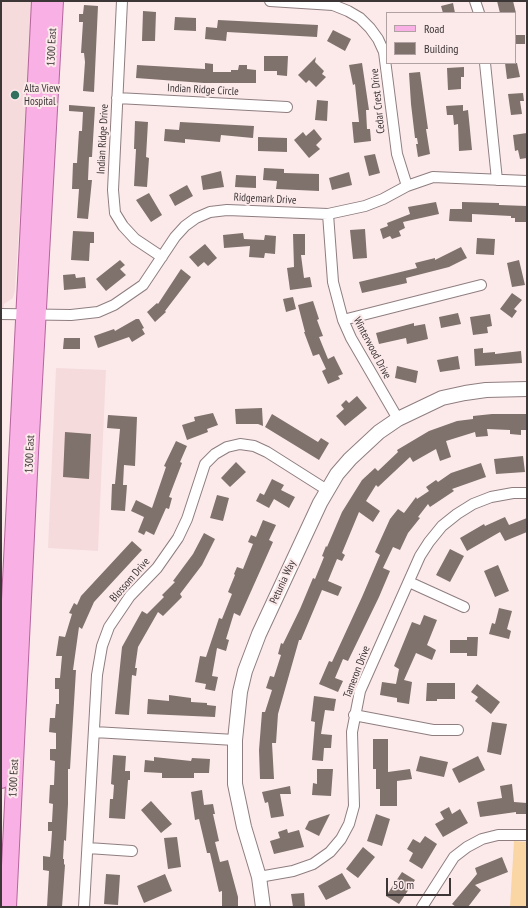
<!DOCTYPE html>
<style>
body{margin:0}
#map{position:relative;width:528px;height:908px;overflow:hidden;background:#fceaeb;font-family:"PT Sans Narrow",sans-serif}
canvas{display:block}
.frame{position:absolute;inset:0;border:2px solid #3d3637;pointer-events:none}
.legend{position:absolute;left:386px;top:12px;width:130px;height:52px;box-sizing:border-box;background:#fceaeb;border:1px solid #b0a2a3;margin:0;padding:5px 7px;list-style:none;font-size:12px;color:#3d3637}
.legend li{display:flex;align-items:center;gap:8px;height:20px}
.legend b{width:20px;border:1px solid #b0a2a3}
.scale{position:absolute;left:386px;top:878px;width:65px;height:18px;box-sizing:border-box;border:2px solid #3d3637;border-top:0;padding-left:5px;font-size:12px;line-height:14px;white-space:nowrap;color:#3d3637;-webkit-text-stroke:3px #fceaeb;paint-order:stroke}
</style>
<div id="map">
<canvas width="528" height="908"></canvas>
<div class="frame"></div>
<ul class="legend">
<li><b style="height:5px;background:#f9b0e4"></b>Road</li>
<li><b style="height:11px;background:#7f716b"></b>Building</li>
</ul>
<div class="scale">50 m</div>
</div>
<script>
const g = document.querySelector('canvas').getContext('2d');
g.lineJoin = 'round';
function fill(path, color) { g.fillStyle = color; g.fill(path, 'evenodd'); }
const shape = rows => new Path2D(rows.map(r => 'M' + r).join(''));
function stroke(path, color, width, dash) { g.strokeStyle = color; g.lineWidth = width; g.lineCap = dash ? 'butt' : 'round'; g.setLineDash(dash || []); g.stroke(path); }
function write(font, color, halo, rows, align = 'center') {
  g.font = font + ' "PT Sans Narrow",sans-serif'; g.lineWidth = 4; g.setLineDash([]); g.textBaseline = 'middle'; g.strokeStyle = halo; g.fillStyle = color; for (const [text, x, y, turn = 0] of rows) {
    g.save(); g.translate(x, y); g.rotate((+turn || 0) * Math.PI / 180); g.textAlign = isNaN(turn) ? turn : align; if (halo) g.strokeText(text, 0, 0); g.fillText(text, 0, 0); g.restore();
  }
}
fill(shape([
 [1,1,34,1,23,197,20,212,15,290,13,298,4,304,3,319,1,319],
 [56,368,106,370,98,551,48,548]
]), '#f6dbdd');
fill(shape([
 [514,841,527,842,527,907,510,907]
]), '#fad6a4');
fill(shape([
 [497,1,513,1,516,13,500,13],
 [453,3,455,13,443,13,441,6],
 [84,5,98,6,94,92,83,91,85,62,84,53,81,53,83,22,79,22,79,14,83,14],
 [143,11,156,12,155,41,142,41],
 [175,17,196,18,196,31,174,30],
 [218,20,318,25,317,37,227,32,226,41,205,39,206,27,217,28],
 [333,30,351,39,345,51,327,41],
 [515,35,525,35,525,44,515,44],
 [264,56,288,56,287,76,277,75,277,71,264,71],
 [316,57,315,62,324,71,322,74,326,77,316,87,309,80,306,83,298,75],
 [205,63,213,64,213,72,231,72,231,70,238,70,239,65,247,65,247,69,256,70,256,83,204,83,136,78,137,65,205,69],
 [362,63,369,110,366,110,367,129,370,129,371,141,354,143,352,122,359,122,355,84,353,85,349,65],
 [505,63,517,63,520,77,507,79],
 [464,67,464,77,461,77,461,89,448,90,447,68],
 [420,72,428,129,426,129,430,154,418,157,416,144,418,144,417,138,415,138,411,104,409,73],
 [523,93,524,101,520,101,522,114,511,115,508,94],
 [317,100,328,101,327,121,315,120],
 [69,105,95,107,92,157,89,157,88,180,92,180,88,219,77,218,79,189,72,189,73,163,77,163,79,131,82,131,83,112,69,111],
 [463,105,463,111,468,110,472,150,459,151,458,124,454,125,453,115,447,115,446,106],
 [135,121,148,122,146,157,149,158,147,187,134,186,136,149,134,149],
 [180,122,254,126,253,138,221,135,220,142,185,139,185,143,164,141,165,129,179,130],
 [314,129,322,139,316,145,320,149,309,158,294,140,303,132,306,136],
 [527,133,527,158,520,159,518,150,515,151,513,135],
 [258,137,287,138,287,152,258,151],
 [375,154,380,173,369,176,364,156],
 [264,168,284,169,284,173,319,174,319,191,276,189,277,181,263,180],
 [221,171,224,187,203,190,201,176],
 [349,172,352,185,332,190,329,178],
 [236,175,256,176,256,188,235,187],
 [187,185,193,196,175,206,169,195],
 [149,193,162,215,151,222,136,200],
 [436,202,439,214,403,222,405,228,399,231,401,236,392,239,390,236,383,239,380,229,388,226,387,223,410,214,408,207],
 [462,202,499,203,499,205,527,206,527,222,515,222,515,218,511,218,511,216,472,214,472,222,449,221,450,209,462,209],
 [365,229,367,258,353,259,350,230],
 [73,231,94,232,94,243,90,243,89,261,71,260],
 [243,233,244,239,264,240,265,235,276,236,275,254,265,253,264,258,249,257,250,246,224,248,223,235],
 [293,234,305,234,305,255,301,255,304,278,310,277,312,287,290,290,287,268,294,267],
 [477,238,495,239,494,255,476,254],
 [205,244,217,258,208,266,204,262,198,267,189,257],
 [461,247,467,258,449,267,406,278,407,283,362,293,359,282,417,268,415,263,435,258,435,260],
 [120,260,125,265,120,269,126,275,106,291,96,279],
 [519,260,525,285,512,287,507,263],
 [181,269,191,277,165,311,166,312,155,322,147,312,157,303,158,304],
 [75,274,76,278,85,277,86,288,64,290,63,275],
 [512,293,522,300,514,309,517,311,512,318,500,309],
 [293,297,296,309,286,312,283,299],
 [313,301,319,319,317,320,323,336,319,337,328,359,334,356,343,374,338,376,340,379,328,384,322,371,326,369,319,354,313,356,304,332,305,332,298,305],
 [458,313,461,324,441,328,439,317],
 [490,314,492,326,487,327,488,333,473,335,470,317],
 [136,319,139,319,144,328,142,329,145,334,132,342,129,337,98,348,94,336,114,329,115,331],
 [414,323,414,326,425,324,428,339,407,344,406,338,379,344,376,333],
 [64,338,80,338,80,349,63,349],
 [483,348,483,353,495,352,495,354,521,351,522,363,475,366,474,349],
 [458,356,460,369,440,372,437,360],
 [397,366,418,371,416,383,395,378],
 [357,396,367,408,345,426,336,416,344,409,341,405,346,400,349,403],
 [262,408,263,426,258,424,236,424,235,409],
 [213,413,218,425,207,429,208,432,187,440,182,425,195,421,194,417],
 [272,414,318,442,321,438,329,443,319,460,265,427],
 [492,414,527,414,527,430,521,430,521,435,510,434,510,430,487,429,488,436,476,437,475,432,446,441,451,457,440,461,436,449,413,462,410,457,378,487,376,485,366,501,380,511,373,522,359,512,342,553,345,555,342,561,337,559,328,581,342,587,338,596,322,590,301,640,299,640,278,714,276,743,272,743,274,779,260,779,259,750,262,712,265,712,272,690,266,688,270,676,274,677,281,655,278,654,281,643,283,644,300,609,313,578,315,579,324,557,322,556,326,546,327,547,342,512,362,480,375,468,378,471,398,452,397,450,429,431,457,421,473,419,473,416],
 [108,415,137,417,135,466,124,465,123,485,127,485,125,511,111,510,112,484,115,484,120,429,107,428],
 [65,432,91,434,89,479,63,477],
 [176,441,187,446,180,462,182,463,169,497,172,498,169,509,166,508,154,535,146,531,144,535,138,532,144,517,131,511,136,500,152,508,166,467,164,466],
 [523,456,525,472,496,474,494,459],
 [236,462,246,472,230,487,221,478],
 [481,463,486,477,452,489,454,491,430,507,428,504,418,517,420,518,408,533,400,550,393,547,383,568,390,571,379,597,348,661,343,659,335,678,343,681,338,692,319,684,329,661,332,662,362,597,380,555,375,552,390,519,398,509,404,513,416,497,417,499,429,491,426,487,436,480,438,482,451,473],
 [272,479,284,485,281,490,295,497,289,508,274,499,269,508,256,501,260,493,264,495],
 [217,495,229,498,223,521,210,518],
 [505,517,509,525,527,518,527,532,505,541,500,532,467,551,460,538,484,524,485,526],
 [263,520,276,525,269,540,273,542,240,616,234,613,226,639,229,640,226,651,217,648,212,676,218,677,215,691,205,689,206,684,195,682,200,656,206,657,219,618,222,619,232,594,228,592,235,575,234,574,237,567,243,569,253,544,248,542,251,535,256,537],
 [204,533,215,539,202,565,180,594,182,597,163,616,158,612,138,647,135,668,137,668,136,676,132,675,129,715,115,714,122,647,142,611,147,614,164,597,162,595,175,582,173,581,193,554],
 [132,541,142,550,94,602,82,629,79,627,73,670,76,670,70,769,68,769,68,804,66,841,64,840,63,859,64,859,64,864,65,865,62,907,47,907,49,871,43,870,43,856,50,857,51,847,52,831,48,831,48,822,52,822,53,804,49,803,50,785,54,785,55,761,50,760,50,749,56,749,56,733,49,732,50,718,55,718,56,704,59,704,59,689,55,689,55,678,60,678,62,656,56,656,59,636,65,637,72,614,69,613,74,603,77,605,81,596],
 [450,549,464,556,450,582,436,575],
 [498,565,509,591,495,597,484,571],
 [499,608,512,611,507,629,511,631,509,639,489,634,492,623,495,624],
 [424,615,437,620,427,645,436,650,432,660,416,653,404,680,412,682,409,704,397,702,397,698,380,695,382,682,396,684,399,669,394,666,412,622,420,625],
 [467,637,478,637,477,656,467,656,467,653,450,653,450,640,467,640],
 [427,683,455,683,455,699,437,699,437,701,426,701],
 [477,684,500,702,491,714,475,701,478,697,471,692],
 [169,695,191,698,191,702,207,703,207,705,216,706,215,717,147,714,148,699,169,701],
 [314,696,336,699,334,711,325,710,321,734,332,735,331,748,324,748,323,761,312,760,315,722,311,721],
 [492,722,507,724,501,755,487,752],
 [373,739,388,739,388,772,410,769,412,779,397,781,397,806,380,806,380,789,376,789,376,769,373,769],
 [113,755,126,756,125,771,130,771,130,780,128,780,125,819,109,818,110,799,113,799,114,785,111,784],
 [420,756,448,762,444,777,416,771],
 [478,756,485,770,459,783,452,769],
 [154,757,191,761,192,758,210,759,209,773,194,773,194,778,162,778,162,773,144,772,145,760,154,761],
 [317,769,333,769,331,796,312,795,313,783,317,784],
 [512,784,514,802,527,803,527,814,516,814,516,812,480,817,477,802,502,798,500,786],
 [290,786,291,794,280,794,284,816,271,818,268,802,265,803,262,792],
 [202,790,204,805,213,804,215,814,213,814,219,841,215,842,220,862,228,860,238,897,238,907,222,907,222,891,219,892,210,853,207,853,199,819,195,820,191,792],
 [151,801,172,824,161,833,141,810],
 [449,807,452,814,460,809,468,823,443,837,435,824,444,819,440,812],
 [330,814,319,836,305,829,309,821],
 [376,814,390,819,382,846,367,841],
 [287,829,288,833,299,830,304,847,274,854,270,841,280,838,278,832],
 [425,836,437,844,422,869,409,861,413,853,407,849,413,839,420,843],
 [177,837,181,867,168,869,164,838],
 [363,847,375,857,358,878,346,869],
 [502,857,508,872,475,885,481,890,468,907,456,907,452,904,477,874,475,868],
 [402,872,415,880,399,904,386,896],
 [342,873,351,888,326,900,318,886],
 [106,874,120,875,118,905,104,904],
 [165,874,172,891,144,903,137,886],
 [304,893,305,907,293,907,291,894]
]), '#7f716b');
const street = shape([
 [122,1,113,190,115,213,123,226,135,239,162,257],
 [270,1,333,5,348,11,360,18,370,28,378,39,384,52,397,154,407,186],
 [475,1,479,13],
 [485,63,497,180],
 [117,98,287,107],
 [328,214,333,282,343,320,351,338,398,419],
 [1,314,71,315,98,312,114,305,143,285,175,237,185,226,196,218,210,212,227,210,328,214,365,206,383,199,407,186,433,177,527,181],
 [343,320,481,285],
 [409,582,464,607],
 [354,715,433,730,458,730],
 [94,732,235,740],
 [88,848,132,851],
 [259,877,293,871,313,864,330,852,341,839,349,824,354,806,352,732,360,691,420,556,429,542,442,526,457,514,473,504,491,497,513,493,527,493],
 [84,907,97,675,102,646,109,627,130,596,157,568,178,538,187,519,205,464,215,454,227,447,240,444,254,446,267,452,327,490],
 [422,907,454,857,467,847,482,839,498,835,527,835]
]);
const secondary = shape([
 [263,907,259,877,244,827,235,784,235,740,240,692,245,671,259,634,320,503,337,474,350,459,379,432,398,419,442,398,465,393,486,390,527,389]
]);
const primary = shape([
 [1,780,40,1],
 [8,907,30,453,55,1]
]);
stroke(street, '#8f7e80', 12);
stroke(secondary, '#8f7e80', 16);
stroke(primary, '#b5649c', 18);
stroke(street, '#fff', 10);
stroke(secondary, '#fff', 14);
stroke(primary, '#f9b0e4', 16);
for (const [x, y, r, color] of [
 [15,95,5,"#31715e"]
]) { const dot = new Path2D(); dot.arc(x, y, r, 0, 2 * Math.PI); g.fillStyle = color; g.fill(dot); stroke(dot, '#fceaeb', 1.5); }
write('11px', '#3d3637', '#fceaeb', [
 ["1300 East",52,47,-87],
 ["Indian Ridge Circle",203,90,3],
 ["Cedar Crest Drive",378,101,-96],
 ["Indian Ridge Drive",103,139,-87],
 ["Ridgemark Drive",265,199,3],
 ["Winterwood Drive",372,348,62],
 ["1300 East",30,454,-87],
 ["Blossom Drive",130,580,-49],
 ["Petunia Way",283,582,-65],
 ["Tameron Drive",357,672,-69],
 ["1300 East",14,778,-87]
]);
write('11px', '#3d3637', '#fceaeb', [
 ["Alta View",24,89],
 ["Hospital",24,102]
], 'left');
</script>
